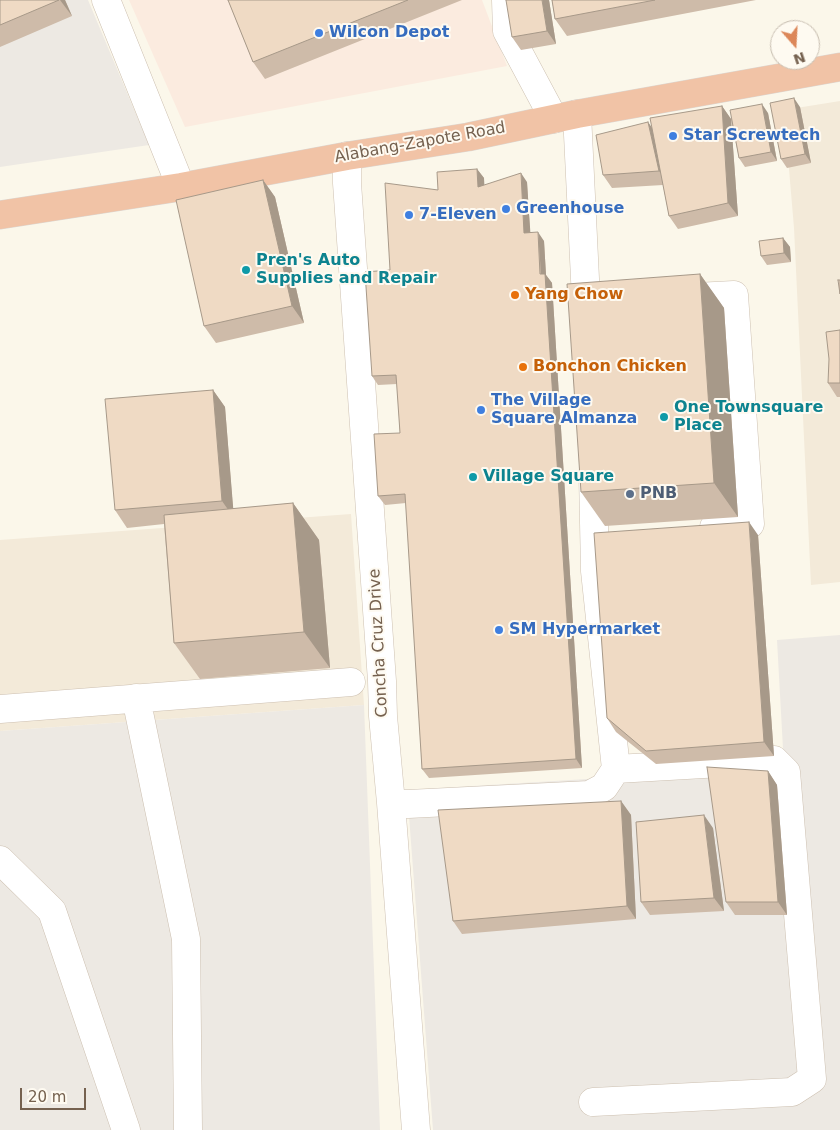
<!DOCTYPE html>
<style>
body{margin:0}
#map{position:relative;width:840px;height:1130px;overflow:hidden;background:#fbf7ea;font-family:"DejaVu Sans",sans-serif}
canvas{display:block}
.north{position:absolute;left:770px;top:20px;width:50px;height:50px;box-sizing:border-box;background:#fefaf1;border:1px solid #c7bdb0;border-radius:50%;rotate:161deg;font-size:14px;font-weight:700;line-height:20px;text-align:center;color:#75614f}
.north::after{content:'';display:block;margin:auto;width:18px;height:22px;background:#dc8759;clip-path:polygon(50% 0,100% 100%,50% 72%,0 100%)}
.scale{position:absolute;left:20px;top:1088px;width:66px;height:22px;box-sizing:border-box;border:2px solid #75614f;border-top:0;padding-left:6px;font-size:15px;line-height:18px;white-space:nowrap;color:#75614f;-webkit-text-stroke:4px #fefaf1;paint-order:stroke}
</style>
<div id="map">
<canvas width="840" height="1130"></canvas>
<div class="north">N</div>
<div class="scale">20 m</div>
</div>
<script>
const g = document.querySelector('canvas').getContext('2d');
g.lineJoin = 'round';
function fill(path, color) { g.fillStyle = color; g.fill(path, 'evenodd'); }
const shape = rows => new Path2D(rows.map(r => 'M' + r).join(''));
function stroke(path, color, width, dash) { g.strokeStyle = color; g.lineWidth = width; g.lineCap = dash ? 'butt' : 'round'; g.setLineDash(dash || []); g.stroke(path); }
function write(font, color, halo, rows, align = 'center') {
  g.font = font + ' "DejaVu Sans",sans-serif'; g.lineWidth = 4; g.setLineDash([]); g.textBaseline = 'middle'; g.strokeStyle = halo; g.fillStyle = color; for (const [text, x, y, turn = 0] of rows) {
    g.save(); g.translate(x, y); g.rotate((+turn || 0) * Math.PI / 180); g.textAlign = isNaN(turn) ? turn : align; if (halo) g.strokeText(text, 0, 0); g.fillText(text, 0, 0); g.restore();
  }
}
fill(shape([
 [840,101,840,582,811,585,794,228,784,110],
 [351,514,364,705,0,731,0,540]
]), '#f3ead9');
fill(shape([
 [129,0,482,0,507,66,185,127]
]), '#fbebdf');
fill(shape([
 [0,0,88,0,149,145,0,167],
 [840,635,840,1130,433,1130,407,790,784,767,777,640],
 [364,705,380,1130,0,1130,0,731]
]), '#ede9e3');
const minor = shape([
 [106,0,181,187],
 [506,0,507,31,554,119],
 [577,114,587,320],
 [347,156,347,183,382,681,383,716,391,803,416,1130],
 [677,298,734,295,750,524,714,527],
 [136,698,186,939,188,1130],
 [0,709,351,682],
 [391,803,408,804,589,795,604,787,616,769,595,571,593,473],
 [0,860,52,911,126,1130],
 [593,1102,792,1092,812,1079,786,772,774,760,616,769]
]);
const highway = shape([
 [0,215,181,187,347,156,468,137,577,114,840,67]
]);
stroke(minor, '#cdc0b1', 29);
stroke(highway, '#dbd6d1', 29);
stroke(minor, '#fff', 28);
stroke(highway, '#f1c3a6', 28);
fill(shape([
 [0,0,65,0,72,16,0,47],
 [228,0,462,0,265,79,253,62],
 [549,0,556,44,521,50,512,37],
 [552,0,756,0,567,36,555,19],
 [722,106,731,119,768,113,777,161,745,167,739,158,731,120,738,216,678,229,669,216,663,185,612,188,603,175,648,122,651,127],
 [800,107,811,163,787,168,781,159],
 [477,169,484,178,484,185,527,182,530,232,544,241,546,275,552,283,582,768,429,778,422,769,406,503,385,505,378,496,400,433,397,384,378,385,372,376,390,270,438,190],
 [263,180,275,197,304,323,216,343,204,326],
 [783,238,790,247,791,262,767,265,761,256],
 [700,274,724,308,738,517,605,526,581,492],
 [840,330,840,397,837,397,828,383],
 [213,390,225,407,233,509,293,503,319,540,330,668,200,679,174,643,164,524,127,528,115,510],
 [758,535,774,756,656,764,616,732,607,718],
 [768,771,777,785,787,915,735,915,726,902],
 [621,801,631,815,636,919,462,934,453,921],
 [713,828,724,911,650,915,641,902]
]), '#cebba9');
fill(shape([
 [60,0,65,0,72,16],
 [542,0,549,0,556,44,547,31],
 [794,98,800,107,811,163,805,154],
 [762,104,768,113,777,161,771,152],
 [722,106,731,119,738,216,728,203],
 [648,122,657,135,668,184,659,171],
 [477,169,484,178,485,196,478,187],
 [521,173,527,182,531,242,524,233],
 [263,180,275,197,304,323,292,306],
 [538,232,544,241,546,275,552,283,582,768,576,759],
 [783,238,790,247,791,262,784,253],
 [700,274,724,308,738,517,714,483],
 [213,390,225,407,234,518,222,501],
 [293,503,319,540,330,668,304,632],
 [749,522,758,535,774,756,764,742],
 [768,771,777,785,787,915,778,902],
 [621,801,631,815,636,919,627,906],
 [704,815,713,828,724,911,714,898]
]), '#a79989');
const building = shape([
 [0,0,59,0,0,25,0,0],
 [228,0,408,0,253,62,228,0],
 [506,0,542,0,547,31,512,37,506,0],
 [552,0,655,0,555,19,552,0],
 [794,98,805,154,781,159,770,103,794,98],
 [762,104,771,152,739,158,730,110,762,104],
 [722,106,728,203,669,216,650,118,722,106],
 [648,122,659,171,603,175,596,135,648,122],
 [477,169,478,187,521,173,524,233,538,232,540,274,545,274,576,759,422,769,405,494,378,496,374,434,400,433,396,375,372,376,365,272,390,270,385,183,438,190,437,172,477,169],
 [263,180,292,306,204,326,176,200,263,180],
 [783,238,784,253,761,256,759,241,783,238],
 [700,274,714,483,581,492,567,284,700,274],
 [838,280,840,280,840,294,838,280],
 [840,330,840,383,828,383,829,359,826,332,840,330],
 [213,390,222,501,115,510,105,399,213,390],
 [293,503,304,632,174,643,164,515,293,503],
 [749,522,764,742,646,751,607,718,594,533,749,522],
 [707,767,768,771,778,902,726,902,707,767],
 [621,801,627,906,453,921,438,810,621,801],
 [704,815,714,898,641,902,636,822,704,815]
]);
fill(building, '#efdac4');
stroke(building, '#a79989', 1);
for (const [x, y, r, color] of [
 [319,33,5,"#3f7fe0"],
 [673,136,5,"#3f7fe0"],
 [506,209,5,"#3f7fe0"],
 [409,215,5,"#3f7fe0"],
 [246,270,5,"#0f9aa8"],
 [515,295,5,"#e8710a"],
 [523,367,5,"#e8710a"],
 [481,410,5,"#3f7fe0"],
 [664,417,5,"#0f9aa8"],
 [473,477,5,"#0f9aa8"],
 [630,494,5,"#5c6f8a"],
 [499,630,5,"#3f7fe0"]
]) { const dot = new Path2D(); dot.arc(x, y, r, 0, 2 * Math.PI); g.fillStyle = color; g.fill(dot); stroke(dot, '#fefaf1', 2); }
write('bold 16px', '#366cbe', '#fefaf1', [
 ["Wilcon Depot",329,33],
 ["Star Screwtech",683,136],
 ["Greenhouse",516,209],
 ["7-Eleven",419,215],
 ["The Village",491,401],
 ["Square Almanza",491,419],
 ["SM Hypermarket",509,630]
], 'left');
write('16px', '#75614f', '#fefaf1', [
 ["Alabang-Zapote Road",420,143,-10],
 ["Concha Cruz Drive",379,643,-93]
]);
write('bold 16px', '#0d838f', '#fefaf1', [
 ["Pren's Auto",256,261],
 ["Supplies and Repair",256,279],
 ["One Townsquare",674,408],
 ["Place",674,426],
 ["Village Square",483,477]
], 'left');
write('bold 16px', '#c56008', '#fefaf1', [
 ["Yang Chow",525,295],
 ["Bonchon Chicken",533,367]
], 'left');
write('bold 16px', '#4e5e75', '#fefaf1', [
 ["PNB",640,494]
], 'left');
</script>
